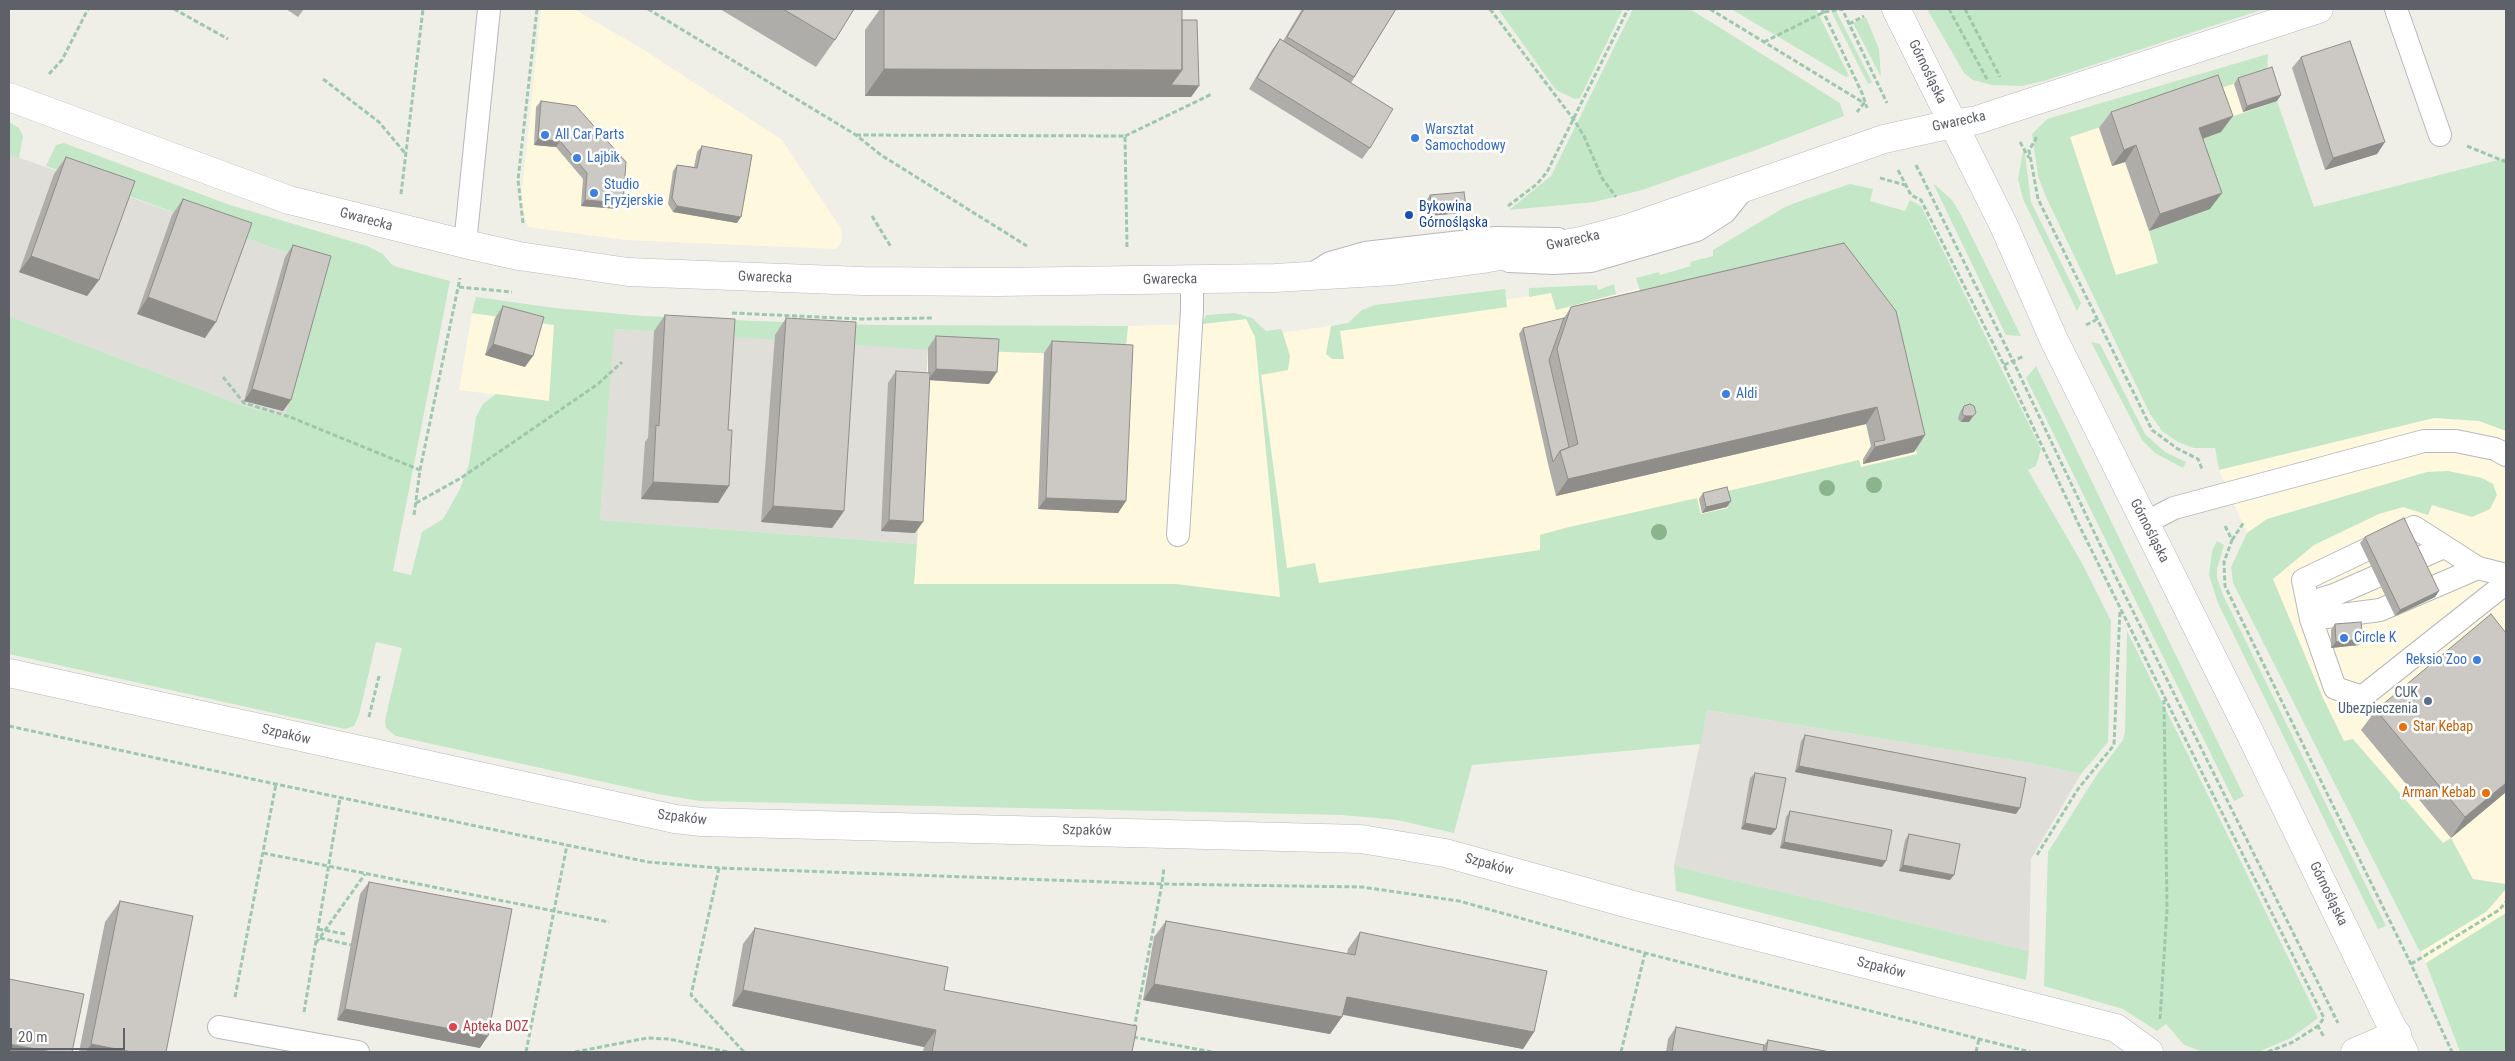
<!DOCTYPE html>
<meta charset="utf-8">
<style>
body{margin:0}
#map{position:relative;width:2515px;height:1061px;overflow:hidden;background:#f0efe7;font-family:"Roboto Condensed",sans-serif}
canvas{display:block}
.frame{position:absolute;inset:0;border:10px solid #5e6167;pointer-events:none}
.scale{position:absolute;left:10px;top:1028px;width:115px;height:22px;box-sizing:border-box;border:2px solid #5e6167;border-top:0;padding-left:6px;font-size:15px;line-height:18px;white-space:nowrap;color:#5e6167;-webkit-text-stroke:4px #fff;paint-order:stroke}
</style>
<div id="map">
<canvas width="2515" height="1061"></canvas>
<div class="frame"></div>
<div class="scale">20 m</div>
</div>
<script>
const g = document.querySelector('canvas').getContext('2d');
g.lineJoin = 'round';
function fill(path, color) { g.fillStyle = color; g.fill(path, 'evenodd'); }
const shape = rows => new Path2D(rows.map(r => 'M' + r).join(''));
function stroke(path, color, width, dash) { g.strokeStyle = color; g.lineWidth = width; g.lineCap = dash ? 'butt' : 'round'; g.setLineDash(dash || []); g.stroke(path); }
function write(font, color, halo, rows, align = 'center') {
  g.font = font + ' "Roboto Condensed",sans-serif'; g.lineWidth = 5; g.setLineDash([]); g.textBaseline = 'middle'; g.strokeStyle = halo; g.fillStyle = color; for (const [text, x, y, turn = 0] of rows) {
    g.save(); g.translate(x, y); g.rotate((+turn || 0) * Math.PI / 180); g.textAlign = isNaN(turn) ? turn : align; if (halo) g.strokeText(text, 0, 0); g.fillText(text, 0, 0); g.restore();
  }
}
fill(shape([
 [541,9,574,9,644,50,782,140,842,230,841,242,836,249,626,240,528,227,521,202],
 [2267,73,2314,207,2316,237,2116,275,2070,137],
 [1870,229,2008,436,1596,553,1281,597,914,584,928,348,1125,356,1128,326,1205,324,1246,319,1255,337,1551,293,1556,310],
 [472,313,554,325,549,401,459,390],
 [2506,410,2506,1052,2460,1052,2426,963,2233,583,2231,567,2247,533,2219,470,2215,447,2287,435]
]), '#fef9de');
fill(shape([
 [9,154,270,247,329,264,286,417,238,404,9,316],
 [613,329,928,348,917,544,600,520],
 [1707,710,2031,763,2081,774,2031,859,2029,951,1674,866]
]), '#dfded9');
fill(shape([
 [1498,9,1623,9,1580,98,1575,99,1556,90],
 [1633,9,1690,9,1840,103,1844,116,1753,151,1642,190,1594,202,1509,210,1551,176],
 [1731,9,1816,9,1849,76,1846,77],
 [1830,9,1835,9,1872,82,1868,84],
 [1927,9,2264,9,2047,80,2022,86,1992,85,1973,80,1964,73],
 [1866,17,1879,49,1881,77,1853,23],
 [2268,54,2267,73,2070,137,2116,275,2158,263,2149,231,2210,209,2187,144,2217,122,2277,101,2314,207,2506,158,2506,431,2479,421,2434,418,2219,470,2215,448,2194,448,2178,442,2162,431,2150,414,2046,197,2038,176,2032,134,2047,119],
 [9,122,19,128,23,136,19,158,9,154],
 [64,143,230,205,367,246,383,254,391,264,397,267,450,281,393,571,411,575,422,532,443,519,460,489,469,464,476,417,483,404,496,394,549,401,554,325,472,313,476,297,555,308,644,316,756,321,876,325,1128,326,1125,356,919,349,614,329,600,520,917,544,914,584,1176,584,1280,597,1255,337,1246,319,1202,324,1206,315,1235,313,1252,318,1266,331,1281,329,1283,333,1290,356,1288,370,1261,375,1287,568,1315,563,1319,583,1540,550,1540,535,1565,528,1697,498,1701,514,1728,508,1724,492,1859,460,1861,467,1917,454,1888,325,1671,290,1670,284,1640,291,1636,278,1659,272,1660,275,1691,266,1690,262,1713,256,1713,250,1785,207,1803,200,1850,184,1873,189,1870,201,1905,211,1910,200,1921,206,2041,449,2036,466,2028,470,2083,565,2111,621,2108,742,2081,774,2031,763,1707,710,1701,744,1472,765,1454,833,1397,820,1343,815,700,801,658,794,396,736,386,728,385,720,402,648,376,642,359,715,354,726,345,729,9,654,9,316,238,404,285,417,329,264,270,247,46,166,56,145],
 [2024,146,2031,202,2081,303,2077,311,2023,199,2018,179],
 [1933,183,1952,200,1961,215,2021,336,2006,335],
 [1614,284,1616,294,1556,310,1551,293,1529,297,1529,288,1597,285,1598,290],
 [1505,289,1507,307,1340,331,1344,359,1332,359,1326,354,1331,326,1348,323,1362,310,1375,305],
 [2091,342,2100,344,2145,434,2165,452,2186,462,2183,468,2155,453,2142,440],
 [2036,366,2244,796,2234,801,2026,378],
 [2448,471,2482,478,2493,484,2497,495,2490,509,2472,517,2432,505,2428,515,2403,507,2379,514,2314,545,2273,579,2322,696,2344,741,2353,739,2443,843,2451,838,2473,879,2506,884,2506,889,2486,912,2420,952,2233,583,2231,567,2247,533,2267,519,2427,472],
 [2217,541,2224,545,2217,569,2217,578,2223,595,2386,926,2378,929,2218,603,2209,575,2212,551],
 [2127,631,2318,1018,2291,1038,2258,1052,2204,1052,2184,1045,2166,1024,2157,1031,2123,1009,2044,986,2048,852,2096,776,2123,740,2125,732],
 [1674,866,2029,951,2026,980,1676,891],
 [2506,913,2506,1052,2460,1052,2426,963]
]), '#c4e7c7');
const lane = shape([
 [2396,9,2440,135],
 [465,244,489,9],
 [1509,261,1553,263,1591,261,1697,230,1725,212,1745,187],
 [1311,275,1330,263,1365,253,1496,238,1558,239],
 [2145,523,2174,508,2424,441,2456,441,2495,449,2506,455],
 [1178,535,1192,310,1192,280],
 [2506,575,2478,568,2414,527,2303,580,2311,619,2335,688,2362,697,2506,583],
 [2308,603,2334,595,2444,547],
 [2311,619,2380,610,2478,568],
 [219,1027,358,1052]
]);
const street = shape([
 [1952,124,1977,120,2004,111,2319,9],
 [9,673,675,819,702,822,1361,839,1445,853,1633,905,2116,1028,2149,1052],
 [2355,1052,2397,1034]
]);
const secondary = shape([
 [1896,9,2004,226,2054,340,2249,731,2404,1052],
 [9,97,289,200,465,244,519,256,628,272,862,281,998,282,1275,278,1394,271,1483,259,1581,241,1629,228,1884,139,1952,124]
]);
stroke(lane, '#b7b8bd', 24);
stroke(street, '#b7b8bd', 29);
stroke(secondary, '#b8bac0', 29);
stroke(shape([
 [174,9,228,39],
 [648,9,856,135,881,155,1027,246],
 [1490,9,1574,120,1584,136,1602,178,1616,197],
 [1710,9,1864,103,1857,112],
 [1822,9,1862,93,1867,108],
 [1949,9,1988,81],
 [1965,9,2000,77],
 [1849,24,1864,16],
 [1764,42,1824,12,1842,9,1887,103],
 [49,74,62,60,88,9],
 [323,79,379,122,405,153],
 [856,135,1125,136,1127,247],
 [1125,136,1212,94],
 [2035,137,2036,139,2029,150,2038,199,2152,430,2178,449,2198,459,2202,469],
 [2020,142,2029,158],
 [2467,146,2506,162],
 [1916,165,2013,361,2105,555,2338,1023],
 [1898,170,1911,195,1921,200,2004,365,2079,525,2324,1018,2318,1026,2324,1037],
 [1880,178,1905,185],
 [401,194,423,9],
 [1508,206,1537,184,1547,172,1628,9],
 [872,216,891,247],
 [523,223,518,180,537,9],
 [459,287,512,292],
 [732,313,861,319,933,318],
 [2086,325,2096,320],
 [2004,365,2024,356],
 [223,377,244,403,290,417,420,470],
 [416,503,461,478,598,384,622,362],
 [414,515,420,470,460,278],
 [2225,526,2232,540,2224,562,2225,586,2411,964,2452,1052],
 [2232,540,2244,522],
 [369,717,379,676],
 [9,726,266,782,648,862,719,868,1162,884,1164,868],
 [263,853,609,922],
 [2037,855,2078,789,2114,745,2120,610],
 [719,868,691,995,744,1052],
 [318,929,345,934],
 [320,938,351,945],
 [316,943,365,874],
 [2411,964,2499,910,2506,902],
 [235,997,276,784],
 [304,1012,340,798],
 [2160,1019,2167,909,2164,700],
 [1134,1029,1162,884,1362,887,1459,901,1645,953,2030,1052],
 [1133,1037,1212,1052],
 [526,1052,567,845],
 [575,1052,647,1038,669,1039,728,1052],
 [1621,1052,1645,953],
 [1976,1052,1979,1039],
 [2268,1052,2293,1042,2318,1026]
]), '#9dc8ad', 3, [5, 2.5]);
stroke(lane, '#fff', 22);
stroke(street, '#fff', 28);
stroke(secondary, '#fff', 28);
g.fillStyle = '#8ab58c';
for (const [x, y] of [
 [1874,485],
 [1827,488],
 [1659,532]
]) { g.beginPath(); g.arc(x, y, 8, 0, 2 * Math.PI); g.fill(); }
fill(shape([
 [286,9,304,9,298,17],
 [720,9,854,9,835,40,816,67],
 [880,9,1182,9,1182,20,1199,86,1191,97,865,96,865,30],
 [1302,9,1396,9,1351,83,1370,148,1362,159,1249,89,1272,50,1280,39,1283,41],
 [2301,57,2385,142,2377,154,2325,170,2292,68],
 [2238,78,2281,95,2277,101,2243,112,2234,84],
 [541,101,619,209,581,206,583,179,556,147,534,145,536,107],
 [2111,112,2221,132,2203,139,2210,209,2149,231,2125,162,2112,166,2099,128],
 [702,146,737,223,673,212,668,204,673,171,677,165,694,167,697,152],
 [66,157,99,280,87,296,19,272,54,174],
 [1430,195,1466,207,1461,213,1428,216,1426,201],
 [183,199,205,338,137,314,172,215],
 [1844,243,1925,435,1914,452,1863,464,1863,459,1871,446,1866,424,1556,496,1549,468,1519,334,1523,328,1564,318,1571,307],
 [293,245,291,400,283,411,244,401,285,257],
 [503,306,525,367,485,355,495,318],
 [665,315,728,430,729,486,718,503,641,499,645,442,648,438,654,331],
 [786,318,844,511,832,528,761,522,775,335],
 [936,336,989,384,930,380,915,533,881,531,888,383,896,371,928,373,928,348],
 [1052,341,1126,501,1118,513,1038,509,1044,353],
 [1964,406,1976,413,1969,422,1961,422,1958,419,1960,412],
 [1703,493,1727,507,1702,513,1699,499],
 [2365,537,2439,591,2435,597,2395,616,2360,543],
 [2335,624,2359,645,2331,648,2331,630],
 [2376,710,2506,792,2451,838,2361,730],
 [1805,735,2016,814,1795,772,1801,741],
 [1755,773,1776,829,1771,835,1741,829,1750,778],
 [1790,811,1882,867,1780,848,1786,817],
 [1909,834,1950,880,1899,871,1905,840],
 [369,882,480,1048,337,1020,360,894],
 [120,901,166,1052,79,1052,105,922],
 [1166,921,1347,954,1348,949,1360,932,1534,1032,1523,1049,1343,1015,1330,1034,1143,1000,1154,937],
 [755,928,944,990,1132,1052,923,1052,924,1047,732,1006,743,944],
 [1676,1027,1764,1045,1768,1040,1830,1052,1666,1052,1668,1039]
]), '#afada9');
fill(shape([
 [884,69,1182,70,1199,86,1191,97,865,96],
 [2281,95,2277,101,2243,112,2247,106],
 [2233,116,2221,132,2187,144,2199,128],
 [538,139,560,141,556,147,534,145],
 [2385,142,2377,154,2325,170,2333,158],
 [2136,145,2125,162,2112,166,2124,150],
 [2222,193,2210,209,2149,231,2160,214],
 [585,200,623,203,619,209,581,206],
 [677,206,741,217,737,223,673,212],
 [1466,207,1461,213,1428,216,1432,210],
 [31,256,99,280,87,296,19,272],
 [148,297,216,322,205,338,137,314],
 [493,344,533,356,525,367,485,355],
 [936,369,997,372,989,384,928,380],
 [252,389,291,400,283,411,244,401],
 [1877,407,1866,424,1556,496,1568,479],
 [1965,416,1973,416,1969,422,1961,422],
 [1925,435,1914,452,1863,464,1875,447],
 [653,482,729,486,718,503,641,499],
 [1046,498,1126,501,1118,513,1038,509],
 [1731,501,1727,507,1702,513,1706,507],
 [773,506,844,511,832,528,761,522],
 [889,520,923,522,915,533,881,531],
 [2439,591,2435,597,2395,616,2400,610],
 [2363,639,2359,645,2331,648,2336,642],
 [1799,766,2020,808,2016,814,1795,772],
 [2506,783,2506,792,2451,838,2465,817],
 [1745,823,1776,829,1771,835,1741,829],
 [1784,842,1886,861,1882,867,1780,848],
 [1903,865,1954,875,1950,880,1899,871],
 [1154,984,1342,1017,1330,1034,1143,1000],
 [743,990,936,1030,924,1047,732,1006],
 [1347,997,1534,1032,1523,1049,1335,1013],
 [345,1009,488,1036,480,1048,337,1020],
 [9,1044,52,1052,9,1052],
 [91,1044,132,1052,86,1052]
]), '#8f8d89');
const building = shape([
 [783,9,854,9,835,40,783,9],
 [884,9,1182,9,1182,70,884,69,884,9],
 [1304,9,1396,9,1354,77,1287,37,1304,9],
 [1182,20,1197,20,1199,86,1171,85,1182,70,1182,20],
 [1280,39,1393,109,1370,148,1257,78,1280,39],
 [2350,41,2385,142,2333,158,2301,57,2350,41],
 [2272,67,2281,95,2247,106,2238,78,2272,67],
 [2218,75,2233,116,2199,128,2222,193,2160,214,2136,145,2124,150,2111,112,2218,75],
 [541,101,576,106,626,162,623,203,585,200,587,173,560,141,538,139,541,101],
 [702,146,752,155,741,217,677,206,672,198,677,165,697,168,702,146],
 [66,157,135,181,99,280,31,256,66,157],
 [1464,192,1466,207,1432,210,1430,195,1464,192],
 [183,199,252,223,216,322,148,297,183,199],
 [1844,243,1896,311,1925,435,1875,447,1874,442,1885,440,1877,407,1568,479,1560,451,1578,444,1557,349,1571,307,1844,243],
 [293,245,331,256,291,400,252,389,293,245],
 [503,306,544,317,533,356,493,344,503,306],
 [665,315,735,319,728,430,732,430,729,486,653,482,656,425,659,426,665,315],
 [786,318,856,322,844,511,773,506,786,318],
 [1564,318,1549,360,1569,447,1560,451,1553,462,1523,328,1564,318],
 [936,336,999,339,997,372,936,369,936,336],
 [1052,341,1133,345,1126,501,1046,498,1052,341],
 [896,371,930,373,923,522,889,520,896,371],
 [1970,404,1974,406,1976,413,1973,416,1965,416,1962,413,1964,406,1970,404],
 [1727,487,1731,501,1706,507,1703,493,1727,487],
 [2404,518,2439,591,2400,610,2365,537,2404,518],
 [2491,614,2506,633,2506,783,2465,817,2376,710,2491,614],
 [2361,622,2363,639,2336,642,2335,624,2361,622],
 [1805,735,2026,778,2020,808,1799,766,1805,735],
 [1755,773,1786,778,1776,829,1745,823,1755,773],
 [1790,811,1892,830,1886,861,1784,842,1790,811],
 [1909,834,1960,844,1954,875,1903,865,1909,834],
 [369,882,512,909,488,1036,345,1009,369,882],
 [120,901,193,916,166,1052,132,1052,91,1044,120,901],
 [1166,921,1355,955,1360,932,1547,971,1534,1032,1347,997,1342,1017,1154,984,1166,921],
 [755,928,948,967,944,990,1137,1026,1132,1052,932,1052,936,1030,743,990,755,928],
 [9,979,84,994,72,1052,52,1052,9,1044,9,979],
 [1676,1027,1764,1045,1763,1052,1672,1052,1676,1027],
 [1768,1040,1830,1052,1766,1052,1768,1040]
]);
fill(building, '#ccc9c4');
stroke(building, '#8f8d89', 1);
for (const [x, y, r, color] of [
 [545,135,5,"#3f7fe0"],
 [1415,138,5,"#3f7fe0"],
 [577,158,5,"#3f7fe0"],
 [594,193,5,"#3f7fe0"],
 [1409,215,5,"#1a4fb4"],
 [1726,394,5,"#3f7fe0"],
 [2344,638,5,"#3f7fe0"],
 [2477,660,5,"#3f7fe0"],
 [2428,701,5,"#5c6f8a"],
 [2403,727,5,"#e8710a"],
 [2486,793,5,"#e8710a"],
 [453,1027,5,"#e0444e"]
]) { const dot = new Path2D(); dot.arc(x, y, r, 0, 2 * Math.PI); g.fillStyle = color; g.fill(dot); stroke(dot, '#fff', 2); }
write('14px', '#5e6167', '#fff', [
 ["Górnośląska",1927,72,64],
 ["Gwarecka",1959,122,-12],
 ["Gwarecka",366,220,15],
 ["Gwarecka",1573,241,-12],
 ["Gwarecka",765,278,2],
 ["Gwarecka",1170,280,-1],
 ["Górnośląska",2149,531,63],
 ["Szpaków",286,735,13],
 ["Szpaków",682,818,7],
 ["Szpaków",1087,831,1],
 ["Szpaków",1489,865,15],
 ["Górnośląska",2328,894,64],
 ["Szpaków",1881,968,14]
]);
write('14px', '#366cbe', '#fff', [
 ["Warsztat",1425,130],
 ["Samochodowy",1425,146],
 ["All Car Parts",555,135],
 ["Lajbik",587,158],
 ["Studio",604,185],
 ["Fryzjerskie",604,201],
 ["Aldi",1736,394],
 ["Circle K",2354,638],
 ["Reksio Zoo",2467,660,"right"]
], 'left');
write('14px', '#164399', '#fff', [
 ["Bykowina",1419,207],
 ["Górnośląska",1419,223]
], 'left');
write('14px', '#4e5e75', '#fff', [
 ["CUK",2418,693],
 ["Ubezpieczenia",2418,709]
], 'right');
write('14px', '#c56008', '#fff', [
 ["Star Kebap",2413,727],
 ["Arman Kebab",2476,793,"right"]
], 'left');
write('14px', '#be3a42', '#fff', [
 ["Apteka DOZ",463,1027]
], 'left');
</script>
